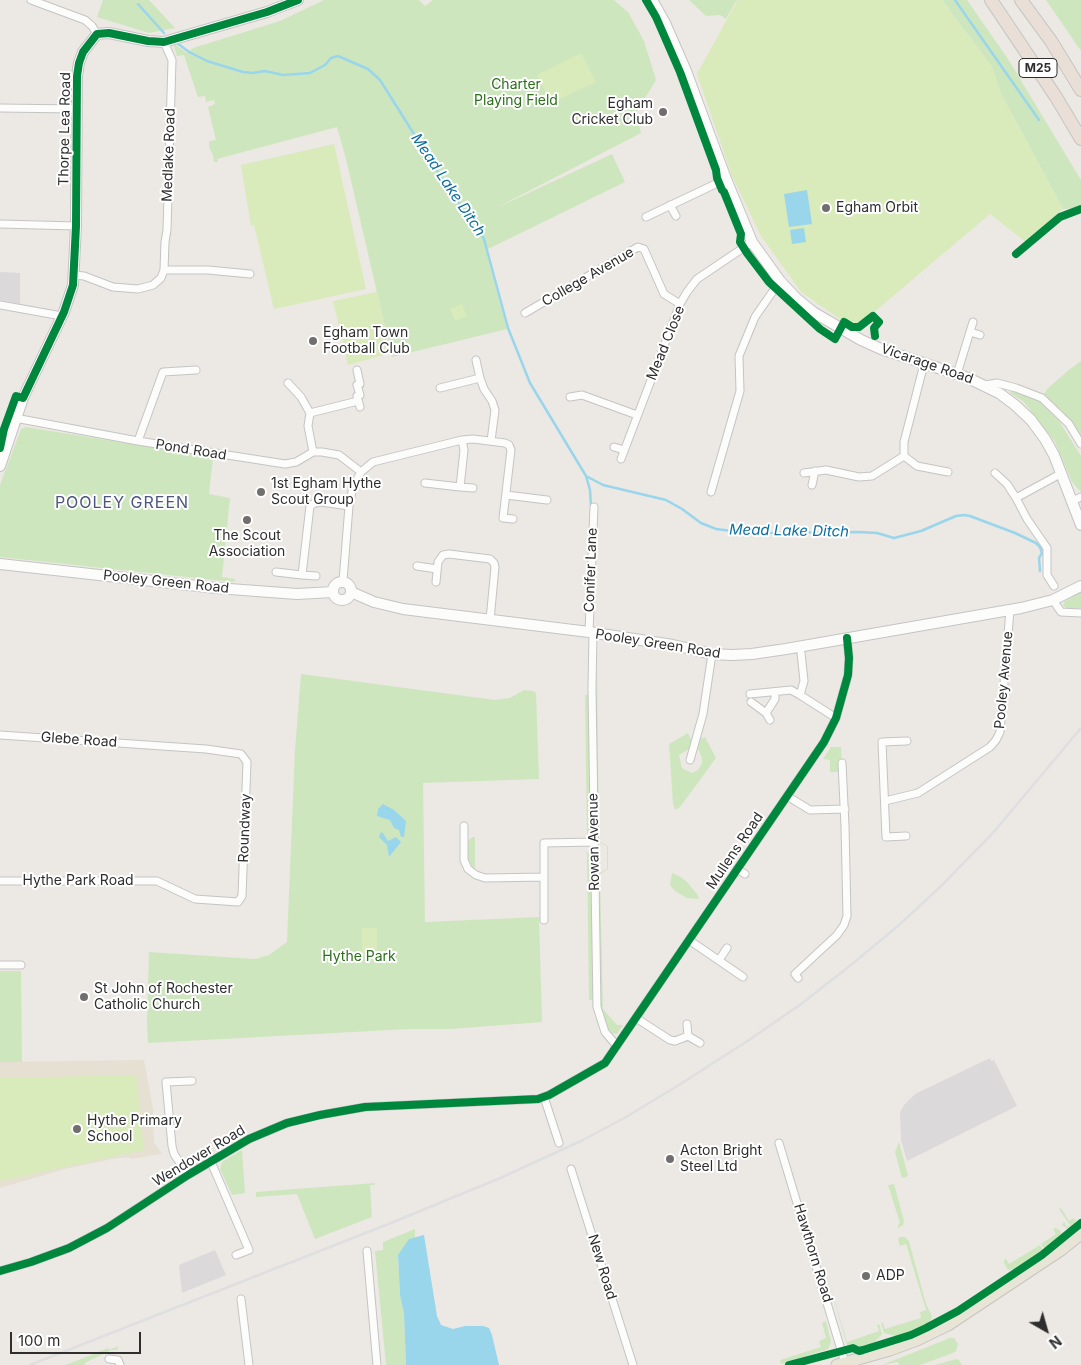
<!DOCTYPE html>
<style>
body{margin:0}
#map{position:relative;width:1081px;height:1365px;overflow:hidden;background:#ece8e4;font-family:Inter,sans-serif}
canvas{display:block}
.north{position:absolute;left:1021px;top:1305px;width:50px;height:50px;-webkit-text-stroke:4px #fff;paint-order:stroke;rotate:142deg;font-size:14px;font-weight:700;line-height:20px;text-align:center;color:#2e2e2e}
.north::after{content:'';display:block;margin:auto;width:18px;height:22px;background:#2e2e2e;clip-path:polygon(50% 0,100% 100%,50% 72%,0 100%)}
.scale{position:absolute;left:10px;top:1332px;width:131px;height:22px;box-sizing:border-box;border:2px solid #2e2e2e;border-top:0;padding-left:6px;font-size:15px;line-height:18px;white-space:nowrap;color:#2e2e2e;-webkit-text-stroke:4px #fff;paint-order:stroke}
</style>
<div id="map">
<canvas width="1081" height="1365"></canvas>
<div class="north">N</div>
<div class="scale">100 m</div>
</div>
<script>
const g = document.querySelector('canvas').getContext('2d');
g.lineJoin = 'round';
function fill(path, color) { g.fillStyle = color; g.fill(path, 'evenodd'); }
const shape = rows => new Path2D(rows.map(r => 'M' + r).join(''));
function stroke(path, color, width, dash) { g.strokeStyle = color; g.lineWidth = width; g.lineCap = dash ? 'butt' : 'round'; g.setLineDash(dash || []); g.stroke(path); }
function write(font, color, halo, rows, align = 'center') {
  g.font = font + ' Inter,sans-serif'; g.lineWidth = 4; g.setLineDash([]); g.textBaseline = 'middle'; g.strokeStyle = halo; g.fillStyle = color; for (const [text, x, y, turn = 0] of rows) {
    g.save(); g.translate(x, y); g.rotate((+turn || 0) * Math.PI / 180); g.textAlign = isNaN(turn) ? turn : align; if (halo) g.strokeText(text, 0, 0); g.fillText(text, 0, 0); g.restore();
  }
}
fill(shape([
 [0,272,20,273,20,304,0,300],
 [990,1058,991,1061,994,1060,1017,1106,907,1161,901,1140,900,1112,904,1105,915,1094],
 [215,1250,226,1275,182,1293,179,1265]
]), '#dcd9db');
fill(shape([
 [144,1060,153,1109,154,1142,162,1154,130,1159,129,1157,112,1159,65,1169,0,1188,0,1062]
]), '#e6e0d3');
fill(shape([
 [103,0,149,0,175,28,149,33,97,17],
 [324,0,419,0,425,6,433,0,614,0,628,12,644,41,656,80,636,113,641,133,496,208,612,154,625,182,486,250,507,329,392,357,346,159,337,127,217,159,218,162,214,162,213,155,209,147,209,141,216,140,208,107,215,104,214,100,206,102,205,96,198,97,184,55,177,56,173,43,187,53,193,48,280,21],
 [689,0,743,0,736,1,726,19,720,15,706,16],
 [942,0,967,0,1008,59,1081,180,1081,205,1076,208,1063,209,1000,92,992,67],
 [1046,0,1081,0,1081,51],
 [1081,361,1081,435,1043,396,1047,389,1070,369],
 [1014,389,1037,399,1059,421,1081,456,1081,492,1072,482,1055,442,1024,402,1010,393],
 [26,427,213,457,209,494,230,498,222,577,235,579,235,581,233,582,0,557,0,485,21,429],
 [1081,592,1081,608,1067,608,1063,606,1064,602],
 [597,670,599,841,608,846,608,869,600,874,603,1009,617,1025,623,1025,617,1034,612,1033,608,1029,601,1011,599,873,607,869,607,846,598,842,596,693],
 [301,674,495,700,510,698,524,690,533,691,536,693,539,779,423,783,425,922,539,917,542,1022,451,1029,409,1029,148,1043,147,1023,149,952,255,959,269,955,287,942,295,750],
 [585,695,589,695,591,827,587,835],
 [688,733,692,742,689,749,679,755,682,768,692,773,698,770,702,763,702,758,698,749,700,739,705,737,716,758,680,807,675,810,673,803,669,744],
 [831,747,841,747,842,772,830,772,830,760,823,759],
 [472,837,475,837,475,869,470,864,467,856,467,842],
 [587,851,592,859,594,1000,589,1000],
 [672,873,679,876,686,881,697,894,699,899,687,898,675,891,670,885],
 [0,971,21,971,22,1062,0,1062],
 [899,1142,908,1176,902,1178,895,1152],
 [242,1150,245,1193,232,1195,220,1169,222,1162],
 [375,1183,375,1185,370,1185,372,1217,315,1239,297,1194,256,1197,256,1192],
 [894,1184,904,1221,903,1225,898,1228,898,1225,900,1223,888,1185],
 [1061,1208,1069,1221,1074,1218,1076,1221,1068,1229,1062,1225,1064,1222,1067,1227,1070,1225,1059,1209],
 [1056,1228,1062,1232,1060,1234,1062,1235,1045,1249,1041,1244,1056,1234,1053,1229],
 [415,1229,415,1238,410,1239,398,1257,400,1295,404,1314,406,1365,386,1365,375,1251,383,1250,383,1242],
 [899,1237,905,1237,909,1241,926,1304,932,1316,931,1320,924,1327,899,1337,884,1333,881,1323,883,1323,885,1329,921,1318,920,1312,926,1310,906,1244,900,1246,898,1240],
 [1040,1245,1043,1250,1015,1269,1008,1270,1004,1263,1004,1260,1006,1259,1009,1264],
 [825,1268,847,1342,879,1331,877,1325,879,1324,882,1334,872,1345,857,1348,850,1347,847,1345],
 [826,1321,831,1342,828,1349,781,1364,780,1360,821,1347,819,1341,826,1338,822,1323],
 [950,1338,954,1338,958,1344,956,1351,953,1353,920,1365,899,1365,898,1362,882,1365],
 [119,1346,117,1350,112,1350,86,1362,84,1365,66,1365,108,1348,109,1350],
 [956,1359,959,1360,962,1365,935,1365]
]), '#cee6be');
fill(shape([
 [743,0,942,0,992,67,1000,92,1063,209,1026,242,990,214,860,324,844,322,801,292,761,236,732,176,697,74,737,1],
 [581,53,596,82,551,103,537,75],
 [334,144,366,289,274,309,254,225,251,226,241,165],
 [377,292,391,353,348,365,333,301],
 [462,304,467,316,455,321,450,309],
 [362,928,377,928,377,954,362,955],
 [136,1075,144,1150,0,1181,0,1078]
]), '#d9eabb');
fill(shape([
 [807,190,812,224,789,227,784,194],
 [804,228,806,242,792,244,790,230],
 [383,804,394,810,406,821,404,837,401,837,399,830,394,828,390,820,377,816,378,809],
 [381,832,383,833,388,841,396,837,401,842,389,857,387,845,379,837],
 [424,1235,437,1316,441,1325,453,1329,465,1326,483,1326,489,1328,492,1335,499,1365,406,1365,404,1314,400,1295,398,1255,409,1239]
]), '#99d6ec');
stroke(shape([
 [955,0,1039,120],
 [138,4,164,33],
 [177,43,189,52,207,61,243,72,253,73,265,71,283,75,310,73,325,65,331,58,338,56,368,69,380,80,441,177,484,239,508,328,530,383,586,476,603,485,666,500,682,509,701,523,716,529,741,532,770,533,859,532,877,533,894,538,921,531,956,516,964,515,970,516,1015,533,1036,543,1040,547,1042,553,1039,558,1040,571],
 [586,476,590,490,591,506]
]), '#99d6ec', 2.5);
const street = shape([
 [31,0,85,20,92,26,97,34],
 [0,108,77,109],
 [670,205,676,216],
 [646,217,726,179],
 [0,224,76,226],
 [164,270,208,270,250,274],
 [74,275,84,276,113,287,138,289,153,285,161,278,164,270,165,242,167,230,172,60,164,42],
 [0,305,62,316],
 [525,313,638,247,644,249,664,294,680,304],
 [970,332,980,335],
 [476,360,480,378],
 [924,364,904,442,904,456,917,466,948,472],
 [357,370,360,384,357,385,360,395,357,396,360,407],
 [957,374,973,322],
 [288,383,301,397,310,413,358,401],
 [985,385,997,383,1016,388,1042,398,1069,424,1081,444],
 [440,388,480,378,484,389,492,401,495,410,491,441],
 [570,397,582,395,637,415],
 [310,413,308,426,313,452],
 [15,418,138,441,285,464,296,462,313,452,322,452,339,455,361,472],
 [138,441,163,372,196,370],
 [614,447,624,450],
 [621,459,680,304,687,292,697,279,752,242],
 [804,473,826,470,859,477,872,476,904,456],
 [995,473,1007,484,1016,498],
 [425,483,460,487,464,450,462,440],
 [812,485,815,471],
 [460,487,473,488],
 [711,492,740,391,739,356,755,317,780,281],
 [506,495,547,500],
 [1072,501,1081,497],
 [417,566,437,569],
 [276,572,302,575,310,506,315,503,321,502,349,506],
 [302,575,316,576],
 [343,581,349,506,353,487,361,472,373,462,462,440,473,439,505,443,509,445,511,450,503,518,513,519],
 [436,582,438,562,443,555,449,554,490,559,494,563,495,567,490,620],
 [1054,586,1047,575,1047,548,1027,519,1016,498,1062,473],
 [1053,600,1061,612,1081,613],
 [589,632,594,507],
 [593,633,592,688,597,1007,605,1032,617,1046],
 [750,694,791,690,800,695,836,718],
 [800,695,804,681,801,653],
 [751,702,766,713,770,720],
 [766,713,775,699,775,692],
 [0,735,206,749,241,754,247,762,242,896,238,902,195,899,157,881,0,881],
 [690,760,703,714,712,654],
 [787,796,810,810,845,809],
 [885,801,918,793,990,747,996,740,1000,732,1010,610],
 [464,826,464,860,468,869,476,875,485,878,544,877],
 [906,836,886,837,882,742,907,741],
 [737,869,745,874],
 [544,920,544,843,594,842],
 [689,940,743,977],
 [719,960,727,948],
 [0,965,21,965],
 [798,978,795,974,837,935,844,925,847,916,845,826,842,763],
 [636,1018,670,1040,675,1041,688,1036,700,1043],
 [687,1024,688,1036],
 [544,1097,559,1143],
 [779,1143,845,1363],
 [211,1162,249,1250,236,1255],
 [571,1169,633,1365],
 [188,1175,174,1154,172,1146,166,1082,192,1081],
 [367,1251,377,1365],
 [0,1271,31,1262,69,1248,107,1228,188,1175,249,1139,287,1123,320,1115,365,1107,538,1099,549,1095,605,1063,824,742,836,718,848,675,849,658,847,638],
 [241,1299,249,1365],
 [109,1359,118,1360,120,1365]
]);
const secondary = shape([
 [652,0,665,23,686,71,726,179,752,242,780,281,797,299,813,312,861,340,881,349,968,378,999,393,1015,405,1031,420,1045,439,1054,455,1081,525],
 [0,466,23,398,64,312,73,285,76,226,77,76,79,63,83,52,97,34,109,33,148,41,164,42,267,12,298,0],
 [0,564,216,588,297,594,333,592],
 '333 591a9 9 0 1 1 18 0a9 9 0 1 1-18 0Z',
 [351,592,374,602,403,609,589,632,673,645,712,654,732,655,752,654,786,649,1021,608,1053,600,1081,586]
]);
const primary = shape([
 [837,1365,890,1350,917,1340,948,1325,1061,1250,1081,1234]
]);
const highway = shape([
 [991,0,1056,97,1081,139],
 [1021,0,1051,41,1081,90]
]);
stroke(street, '#c5c4c5', 9);
stroke(secondary, '#c5c4c5', 12);
stroke(primary, '#c6c5c4', 13);
stroke(highway, '#c6c5c4', 14);
stroke(street, '#fcfcfb', 7);
stroke(secondary, '#fcfcfb', 10);
stroke(primary, '#e8e4d6', 11);
stroke(highway, '#eadfd6', 12);
stroke(shape([
 [30,1365,391,1223,498,1179,581,1141,626,1117,679,1085,749,1040,801,1004,851,965,899,925,939,888,992,834,1081,728]
]), '#dfdfe1', 2.5);
stroke(shape([
 [646,0,656,17,680,72,716,170,717,178,722,190,724,192,741,234,740,242,747,253,769,282,820,329,835,339,844,322,852,327,859,327,873,316,879,322,874,328,875,336],
 [1016,254,1060,217,1081,209],
 [0,448,4,429,16,396,23,398,64,312,73,285,76,226,77,76,79,63,83,52,97,34,109,33,148,41,164,42,267,12,298,0],
 [0,1271,31,1262,69,1248,107,1228,188,1175,249,1139,287,1123,320,1115,365,1107,538,1099,549,1095,605,1063,824,742,836,718,848,675,849,658,847,638],
 [789,1365,853,1348,859,1351,863,1350,911,1335,926,1328,958,1311,1042,1255,1081,1223]
]), '#00873e', 8);
for (const [x, y, r, color] of [
 [663,112,5,"#706f6e"],
 [826,208,5,"#706f6e"],
 [313,341,5,"#706f6e"],
 [261,492,5,"#706f6e"],
 [247,520,5,"#706f6e"],
 [84,997,5,"#706f6e"],
 [77,1129,5,"#706f6e"],
 [670,1159,5,"#706f6e"],
 [866,1276,5,"#706f6e"]
]) { const dot = new Path2D(); dot.arc(x, y, r, 0, 2 * Math.PI); g.fillStyle = color; g.fill(dot); stroke(dot, '#fff', 2); }
for (const [x, y, w] of [
 [1038,68,38]
]) { const box = new Path2D(); box.roundRect(x - w / 2, y - 9.5, w, 19, 4); g.fillStyle = '#fff'; g.fill(box); stroke(box, '#2e2e2e', 1); }
write('bold 12px', '#2e2e2e', null, [
 ["M25",1038,68]
]);
write('14px', '#2c6e1b', '#fff', [
 ["Charter",516,85],
 ["Playing Field",516,101],
 ["Hythe Park",359,957]
]);
write('14px', '#2e2e2e', '#fff', [
 ["Egham",653,104,"right"],
 ["Cricket Club",653,120,"right"],
 ["Egham Orbit",836,208],
 ["Egham Town",323,333],
 ["Football Club",323,349],
 ["1st Egham Hythe",271,484],
 ["Scout Group",271,500],
 ["The Scout",247,536,"center"],
 ["Association",247,552,"center"],
 ["St John of Rochester",94,989],
 ["Catholic Church",94,1005],
 ["Hythe Primary",87,1121],
 ["School",87,1137],
 ["Acton Bright",680,1151],
 ["Steel Ltd",680,1167],
 ["ADP",876,1276]
], 'left');
write('14px', '#2e2e2e', '#fff', [
 ["Thorpe Lea Road",65,129,-89],
 ["Medlake Road",169,155,-88],
 ["College Avenue",588,277,-30],
 ["Mead Close",666,343,-68],
 ["Vicarage Road",927,364,19],
 ["Pond Road",191,450,9],
 ["Conifer Lane",591,570,-88],
 ["Pooley Green Road",166,582,6],
 ["Pooley Green Road",658,644,9],
 ["Pooley Avenue",1004,680,-85],
 ["Glebe Road",79,740,4],
 ["Roundway",245,828,-88],
 ["Rowan Avenue",594,842,-91],
 ["Mullens Road",735,851,-56],
 ["Hythe Park Road",78,881],
 ["Wendover Road",199,1156,-31],
 ["Hawthorn Road",813,1253,73],
 ["New Road",602,1267,73]
]);
write('italic 15px', '#0d6fa3', '#fff', [
 ["Mead Lake Ditch",448,185,56],
 ["Mead Lake Ditch",789,531,1]
]);
g.letterSpacing = '1px';
write('16px', '#4d5680', '#fff', [
 ["POOLEY GREEN",122,503]
]);
g.letterSpacing = '0px';
</script>
